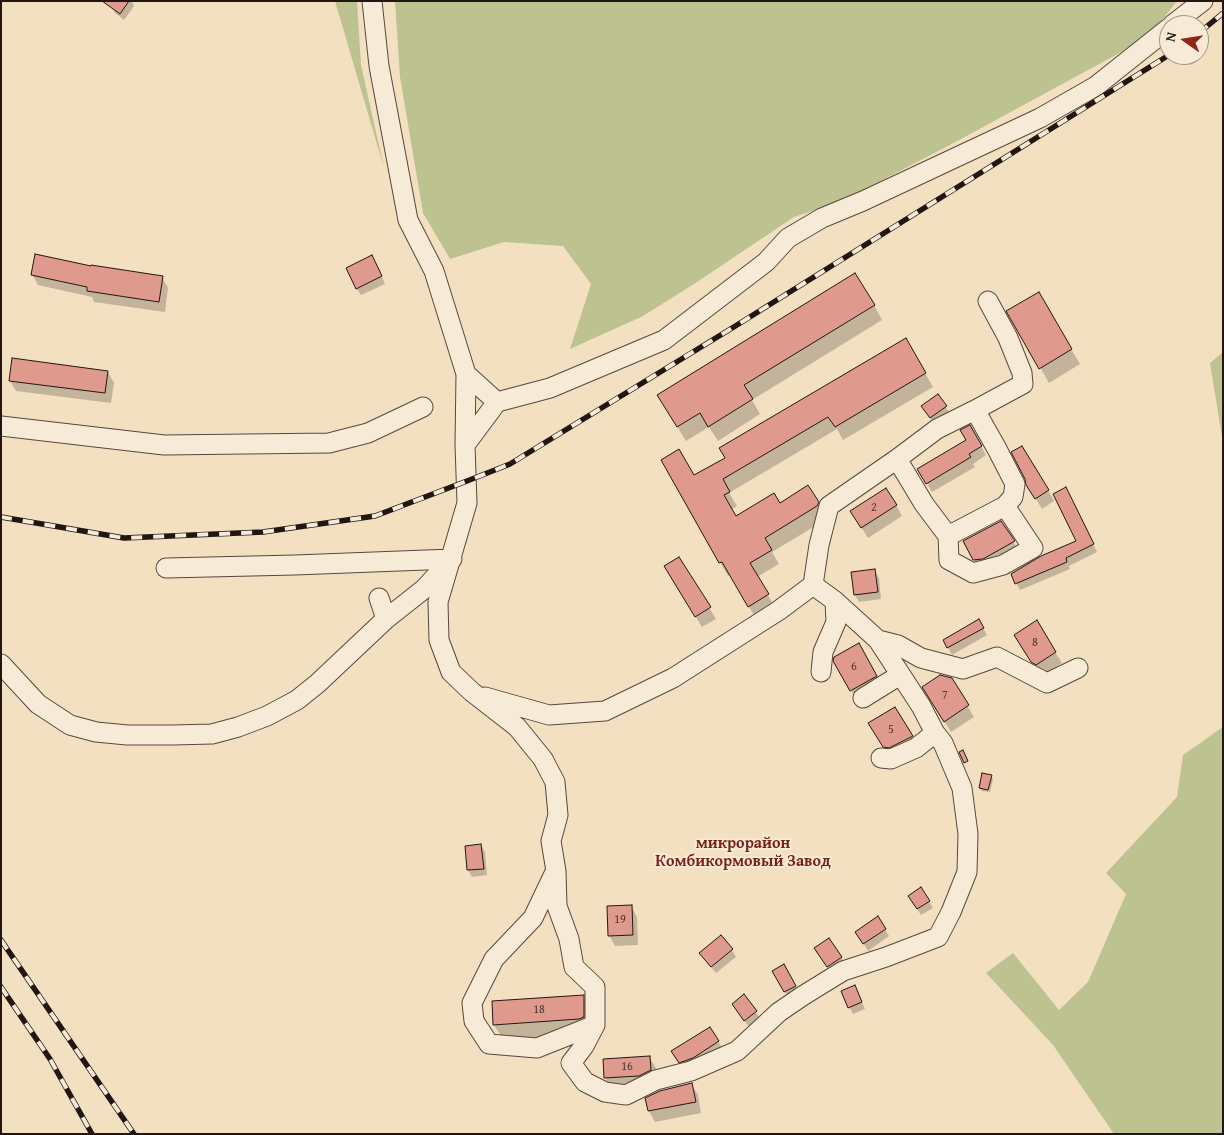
<!DOCTYPE html>
<meta charset="utf-8">
<style>
body{margin:0}
#map{position:relative;width:1224px;height:1135px;overflow:hidden;background:#f3e0c1;font-family:"Gentium Book Plus",serif}
canvas{display:block}
.frame{position:absolute;inset:0;border:2px solid #221612;pointer-events:none}
.north{position:absolute;left:1159px;top:15px;width:50px;height:50px;box-sizing:border-box;background:#f7ebd7;border:1px solid #a29688;border-radius:50%;rotate:283deg;font-size:14px;font-weight:700;line-height:20px;text-align:center;color:#221612}
.north::after{content:'';display:block;margin:auto;width:18px;height:22px;background:#8f2418;clip-path:polygon(50% 0,100% 100%,50% 72%,0 100%)}
</style>
<div id="map">
<canvas width="1224" height="1135"></canvas>
<div class="frame"></div>
<div class="north">N</div>
</div>
<script>
const g = document.querySelector('canvas').getContext('2d');
g.lineJoin = 'round';
function fill(path, color) { g.fillStyle = color; g.fill(path, 'evenodd'); }
const shape = rows => new Path2D(rows.map(r => 'M' + r).join(''));
function stroke(path, color, width, dash) { g.strokeStyle = color; g.lineWidth = width; g.lineCap = dash ? 'butt' : 'round'; g.setLineDash(dash || []); g.stroke(path); }
function write(font, color, halo, rows, align = 'center') {
  g.font = font + ' "Gentium Book Plus",serif'; g.lineWidth = 4; g.setLineDash([]); g.textBaseline = 'middle'; g.strokeStyle = halo; g.fillStyle = color; for (const [text, x, y, turn = 0] of rows) {
    g.save(); g.translate(x, y); g.rotate((+turn || 0) * Math.PI / 180); g.textAlign = isNaN(turn) ? turn : align; if (halo) g.strokeText(text, 0, 0); g.fillText(text, 0, 0); g.restore();
  }
}
fill(shape([
 [335,1,357,1,361,65,384,168],
 [395,1,1177,1,1149,37,948,146,840,202,794,217,694,284,643,316,570,349,591,284,563,246,504,242,450,259,423,213,400,77],
 [1223,352,1223,443,1210,363],
 [1223,727,1223,1134,1114,1134,1053,1045,986,973,1013,953,1059,1010,1088,982,1126,894,1106,873,1177,797,1183,755]
]), '#bdc291');
fill(shape([
 [114,1,132,1,134,6,124,20,115,13,111,6],
 [376,263,385,284,361,295,357,289],
 [92,268,162,278,168,288,165,312,94,302,92,297,38,285,32,274],
 [1038,294,1080,364,1049,383,1008,311],
 [874,305,882,320,752,400,760,414,718,441,709,427,686,441,667,410],
 [906,340,933,387,843,440,837,429,729,493,737,506,731,510,736,518,780,505,818,503,826,517,825,520,772,552,779,564,757,577,776,609,757,620,730,575,728,576,662,460,694,477,727,458],
 [108,372,114,383,111,403,16,391,10,381],
 [938,395,950,414,935,425,927,413],
 [970,426,986,455,973,464,975,467,932,492,919,469,967,441],
 [1048,490,1054,501,1042,509,1034,496],
 [1070,496,1097,552,1069,566,1070,569,1020,590,1016,583,1077,542],
 [896,505,902,516,868,538,858,522],
 [1001,522,1020,553,981,571,974,560],
 [679,558,716,619,702,627,672,578],
 [875,571,879,578,881,599,859,602,855,595],
 [979,621,987,635,952,655,944,640],
 [1036,622,1062,663,1043,675,1039,673,1022,646],
 [858,645,882,687,857,701,835,661],
 [951,679,974,717,951,732,930,698],
 [894,708,918,747,891,758,870,723],
 [991,776,993,779,990,792,982,791,980,788],
 [481,845,485,852,487,875,472,877,468,870,466,847],
 [909,896,929,902,933,908,921,915],
 [631,906,637,917,638,945,615,946,609,935],
 [877,918,889,936,868,951,861,939],
 [815,949,841,957,845,964,831,973],
 [732,950,736,957,716,973,705,960,701,953],
 [784,966,799,993,789,999,774,971],
 [855,986,865,1009,853,1014,849,1007],
 [583,996,592,1011,587,1034,503,1039,494,1025],
 [744,996,760,1018,749,1027,737,1011],
 [710,1028,725,1053,686,1073,673,1051],
 [649,1057,656,1068,656,1081,611,1088,605,1077],
 [692,1085,698,1095,701,1113,655,1122,649,1111,647,1099]
]), '#0003');
const building = shape([
 [102,1,129,1,120,14,102,1],
 [35,254,91,266,91,265,163,276,159,302,87,291,87,287,31,275,35,254],
 [372,255,382,276,356,289,346,268,372,255],
 [855,273,875,305,744,385,753,399,708,427,700,413,677,427,657,395,855,273],
 [1039,292,1072,349,1039,369,1006,311,1039,292],
 [906,338,926,373,835,427,828,417,723,479,730,492,724,495,736,516,774,493,780,503,808,485,819,502,817,506,765,538,772,550,750,563,769,594,748,607,722,562,719,563,661,460,679,449,694,475,725,458,719,448,906,338],
 [12,358,108,371,105,393,9,381,12,358],
 [938,394,947,406,930,418,921,406,938,394],
 [970,425,982,446,969,454,971,457,926,484,917,469,966,440,960,430,970,425],
 [1022,446,1049,490,1035,499,1026,485,1025,479,1011,452,1022,446],
 [1066,487,1094,544,1066,558,1067,562,1015,584,1011,574,1041,556,1076,541,1053,494,1066,487],
 [886,488,897,505,861,528,850,511,886,488],
 [1001,521,1015,541,983,559,973,560,963,541,1001,521],
 [679,557,711,607,695,617,664,566,679,557],
 [875,569,878,592,854,595,851,572,875,569],
 [979,619,984,628,947,648,943,640,979,619],
 [1037,620,1056,652,1036,665,1031,662,1014,635,1037,620],
 [859,643,877,676,850,691,833,661,834,657,859,643],
 [940,675,952,678,969,705,944,722,922,687,940,675],
 [895,707,913,736,889,748,883,747,868,723,895,707],
 [963,750,968,761,964,763,959,752,963,750],
 [982,773,992,775,988,790,979,788,982,773],
 [481,844,484,869,467,870,465,846,481,844],
 [921,887,930,901,917,909,908,896,921,887],
 [632,905,633,935,608,936,607,906,632,905],
 [878,916,886,929,863,944,855,932,878,916],
 [721,935,733,949,711,967,699,953,721,935],
 [829,938,842,957,827,967,814,948,829,938],
 [784,964,796,986,784,992,772,971,784,964],
 [855,985,862,1002,848,1008,841,991,855,985],
 [744,994,757,1011,744,1021,732,1004,744,994],
 [584,995,584,1017,579,1019,493,1025,492,1001,584,995],
 [710,1027,719,1041,693,1058,679,1063,671,1051,710,1027],
 [650,1056,651,1070,639,1076,604,1078,603,1059,650,1056],
 [692,1083,696,1102,648,1111,645,1098,660,1091,692,1083]
]);
fill(building, '#e09a8d');
stroke(building, '#221612', 1);
const minor = shape([
 [372,1,379,66,408,220,434,271,466,374,465,445,467,503,438,602,439,640,451,672,472,692,517,727,543,759,555,782,558,815,551,841,556,871,557,906,569,939,574,967,595,987,595,1025,584,1046,571,1063,585,1082,605,1092,626,1095,656,1080,691,1071,737,1051,779,1012,804,995,843,971,886,957,938,937,951,912,967,872,968,834,962,788,943,743,935,733,921,706,878,640,835,601,813,585],
 [1172,25,1203,1],
 [497,402,550,388,664,340,766,262,788,238,822,218,863,201,1040,118,1096,86,1169,28],
 [975,410,997,449,1015,484,1013,497,1005,506],
 [1,426,164,445,329,443,368,433,423,407],
 [465,445,497,402,466,374],
 [897,459,924,504,948,536,949,560,973,573,1003,565,1033,548,1005,506,948,536],
 [166,568,295,565,452,559],
 [379,598,386,619],
 [878,640,898,645,921,658,963,669,997,657,1047,683,1078,668],
 [1,664,38,704,70,725,96,732,127,735,173,735,212,734,238,727,267,716,297,700,317,684,386,619,424,589,447,564],
 [821,672,823,652,836,622,835,601],
 [485,697,549,715,605,711,673,678,778,611,813,585,819,545,829,506,897,459,937,429,975,410,1023,384,1022,373,1008,338,988,301],
 [863,698,900,675],
 [881,758,891,759,916,748,935,733],
 [554,874,533,918,494,959,472,1003,474,1021,489,1044,537,1048,595,1025]
]);
stroke(minor, '#56483e', 21);
stroke(minor, '#f7ebd7', 19);
const rail = shape([
 [1199,33,1223,13],
 [1,517,124,538,263,532,375,516,467,481,510,464,737,325,1169,55],
 [1,940,134,1134],
 [1,987,50,1059,92,1134]
]);
stroke(rail, '#221612', 5.5);
stroke(rail, '#f7ebd7', 4, [11]);
write('12px', '#523731', null, [
 ["2",874,508],
 ["8",1035,643],
 ["6",854,667],
 ["7",945,696],
 ["5",891,730],
 ["19",620,920],
 ["18",539,1010],
 ["16",627,1067]
]);
write('bold 16px', '#7a1f14', '#f7ebd7', [
 ["микрорайон",743,844],
 ["Комбикормовый Завод",743,862]
]);
</script>
